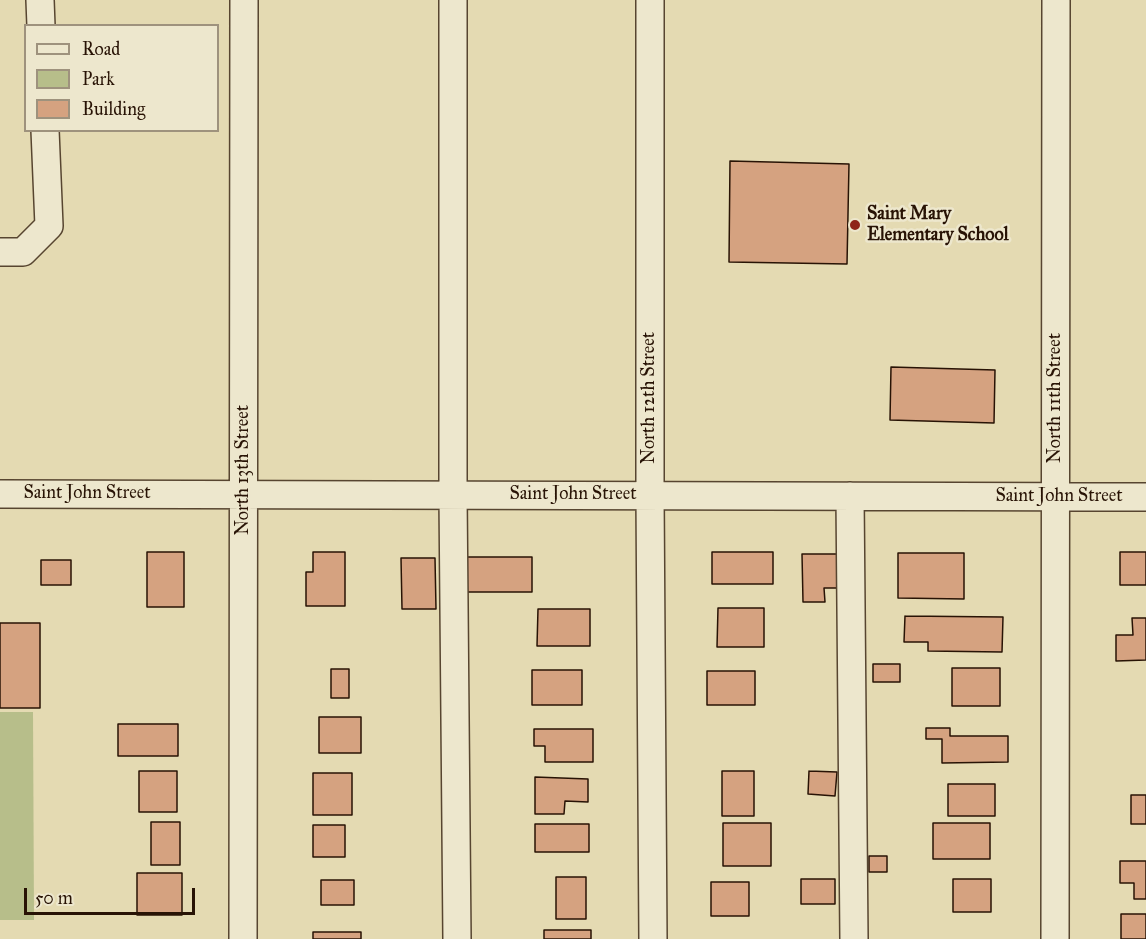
<!DOCTYPE html>
<style>
body{margin:0}
#map{position:relative;width:1146px;height:939px;overflow:hidden;background:#e4dab2;font-family:"IM FELL Great Primer",serif}
canvas{display:block}
.legend{position:absolute;left:24px;top:24px;width:195px;height:108px;box-sizing:border-box;background:#ede7cd;border:2px solid #9e927d;margin:0;padding:8px 10px;list-style:none;font-size:18px;color:#281305}
.legend li{display:flex;align-items:center;gap:12px;height:30px}
.legend b{width:30px;border:2px solid #9e927d}
.scale{position:absolute;left:24px;top:888px;width:171px;height:27px;box-sizing:border-box;border:3px solid #281305;border-top:0;padding-left:8px;font-size:18px;line-height:21px;white-space:nowrap;color:#281305;-webkit-text-stroke:4px #ede7cd;paint-order:stroke}
</style>
<div id="map">
<canvas width="1146" height="939"></canvas>
<ul class="legend">
<li><b style="height:8px;background:#ede7cd"></b>Road</li>
<li><b style="height:16px;background:#b7be8a"></b>Park</li>
<li><b style="height:16px;background:#d5a280"></b>Building</li>
</ul>
<div class="scale">50 m</div>
</div>
<script>
const g = document.querySelector('canvas').getContext('2d');
g.lineJoin = 'round';
function fill(path, color) { g.fillStyle = color; g.fill(path, 'evenodd'); }
const shape = rows => new Path2D(rows.map(r => 'M' + r).join(''));
function stroke(path, color, width, dash) { g.strokeStyle = color; g.lineWidth = width; g.lineCap = dash ? 'butt' : 'round'; g.setLineDash(dash || []); g.stroke(path); }
function write(font, color, halo, rows, align = 'center') {
  g.font = font + ' "IM FELL Great Primer",serif'; g.lineWidth = 5; g.setLineDash([]); g.textBaseline = 'middle'; g.strokeStyle = halo; g.fillStyle = color; for (const [text, x, y, turn = 0] of rows) {
    g.save(); g.translate(x, y); g.rotate((+turn || 0) * Math.PI / 180); g.textAlign = isNaN(turn) ? turn : align; if (halo) g.strokeText(text, 0, 0); g.fillText(text, 0, 0); g.restore();
  }
}
fill(shape([
 [0,712,33,712,34,920,0,920]
]), '#b7be8a');
const building = shape([
 [730,161,849,164,847,264,729,262,730,161],
 [891,367,995,370,994,423,890,420,891,367],
 [147,552,184,552,184,607,147,607,147,552],
 [313,552,345,552,345,606,306,606,306,572,313,572,313,552],
 [712,552,773,552,773,584,712,584,712,552],
 [1120,552,1146,552,1146,585,1120,585,1120,552],
 [898,553,964,553,964,599,898,598,898,553],
 [802,554,838,554,838,588,824,588,825,602,803,602,802,554],
 [467,557,532,557,532,592,467,592,467,557],
 [401,558,435,558,436,609,402,609,401,558],
 [41,560,71,560,71,585,41,585,41,560],
 [718,608,764,608,764,647,717,647,718,608],
 [538,609,590,609,590,646,537,646,538,609],
 [905,616,1003,617,1002,652,928,651,928,642,904,642,905,616],
 [1132,618,1146,618,1146,660,1116,661,1116,635,1133,635,1132,618],
 [0,623,40,623,40,708,0,708,0,623],
 [873,664,900,664,900,682,873,682,873,664],
 [952,668,1000,668,1000,706,952,706,952,668],
 [331,669,349,669,349,698,331,698,331,669],
 [532,670,582,670,582,705,532,705,532,670],
 [707,671,755,671,755,705,707,705,707,671],
 [319,717,361,717,361,753,319,753,319,717],
 [118,724,178,724,178,756,118,756,118,724],
 [926,728,950,728,950,736,1008,736,1008,762,942,763,942,739,926,739,926,728],
 [534,729,593,729,593,762,545,762,545,746,534,746,534,729],
 [139,771,177,771,177,812,139,812,139,771],
 [722,771,754,771,754,816,722,816,722,771],
 [809,771,837,772,835,796,808,794,809,771],
 [313,773,352,773,352,815,313,815,313,773],
 [535,777,588,779,588,802,565,801,564,814,535,814,535,777],
 [948,784,995,784,995,816,948,816,948,784],
 [1131,795,1146,795,1146,824,1131,824,1131,795],
 [151,822,180,822,180,865,151,865,151,822],
 [723,823,771,823,771,866,723,866,723,823],
 [933,823,990,823,990,859,933,859,933,823],
 [535,824,589,824,589,852,535,852,535,824],
 [313,825,345,825,345,857,313,857,313,825],
 [869,856,887,856,887,872,869,872,869,856],
 [1120,861,1146,861,1146,899,1134,899,1134,883,1120,883,1120,861],
 [137,873,182,873,182,915,137,915,137,873],
 [556,877,586,877,586,919,556,919,556,877],
 [801,879,835,879,835,904,801,904,801,879],
 [953,879,991,879,991,912,953,912,953,879],
 [321,880,354,880,354,905,321,905,321,880],
 [711,882,749,882,749,916,711,916,711,882],
 [1121,914,1146,914,1146,939,1121,939,1121,914],
 [544,930,591,930,591,939,544,939,544,930],
 [313,932,361,932,361,939,313,939,313,932]
]);
fill(building, '#d5a280');
stroke(building, '#281305', 1.5);
const minor = shape([
 [40,0,41,26],
 [453,0,453,495,457,939],
 [650,0,650,495,653,939],
 [0,252,23,252,49,226,45,130],
 [0,494,1146,497],
 [850,496,854,939],
 [243,939,244,0],
 [1055,939,1056,0]
]);
stroke(minor, '#574530', 30);
stroke(minor, '#ede7cd', 27);
for (const [x, y, r, color] of [
 [855,225,6,"#8f2418"]
]) { const dot = new Path2D(); dot.arc(x, y, r, 0, 2 * Math.PI); g.fillStyle = color; g.fill(dot); stroke(dot, '#ede7cd', 2); }
write('bold 18px', '#281305', '#ede7cd', [
 ["Saint Mary",867,215],
 ["Elementary School",867,236]
], 'left');
write('18px', '#281305', '#ede7cd', [
 ["North 12th Street",650,398,-90],
 ["North 11th Street",1056,398,-90],
 ["North 13th Street",244,470,-90],
 ["Saint John Street",87,494],
 ["Saint John Street",573,495],
 ["Saint John Street",1059,497]
]);
</script>
